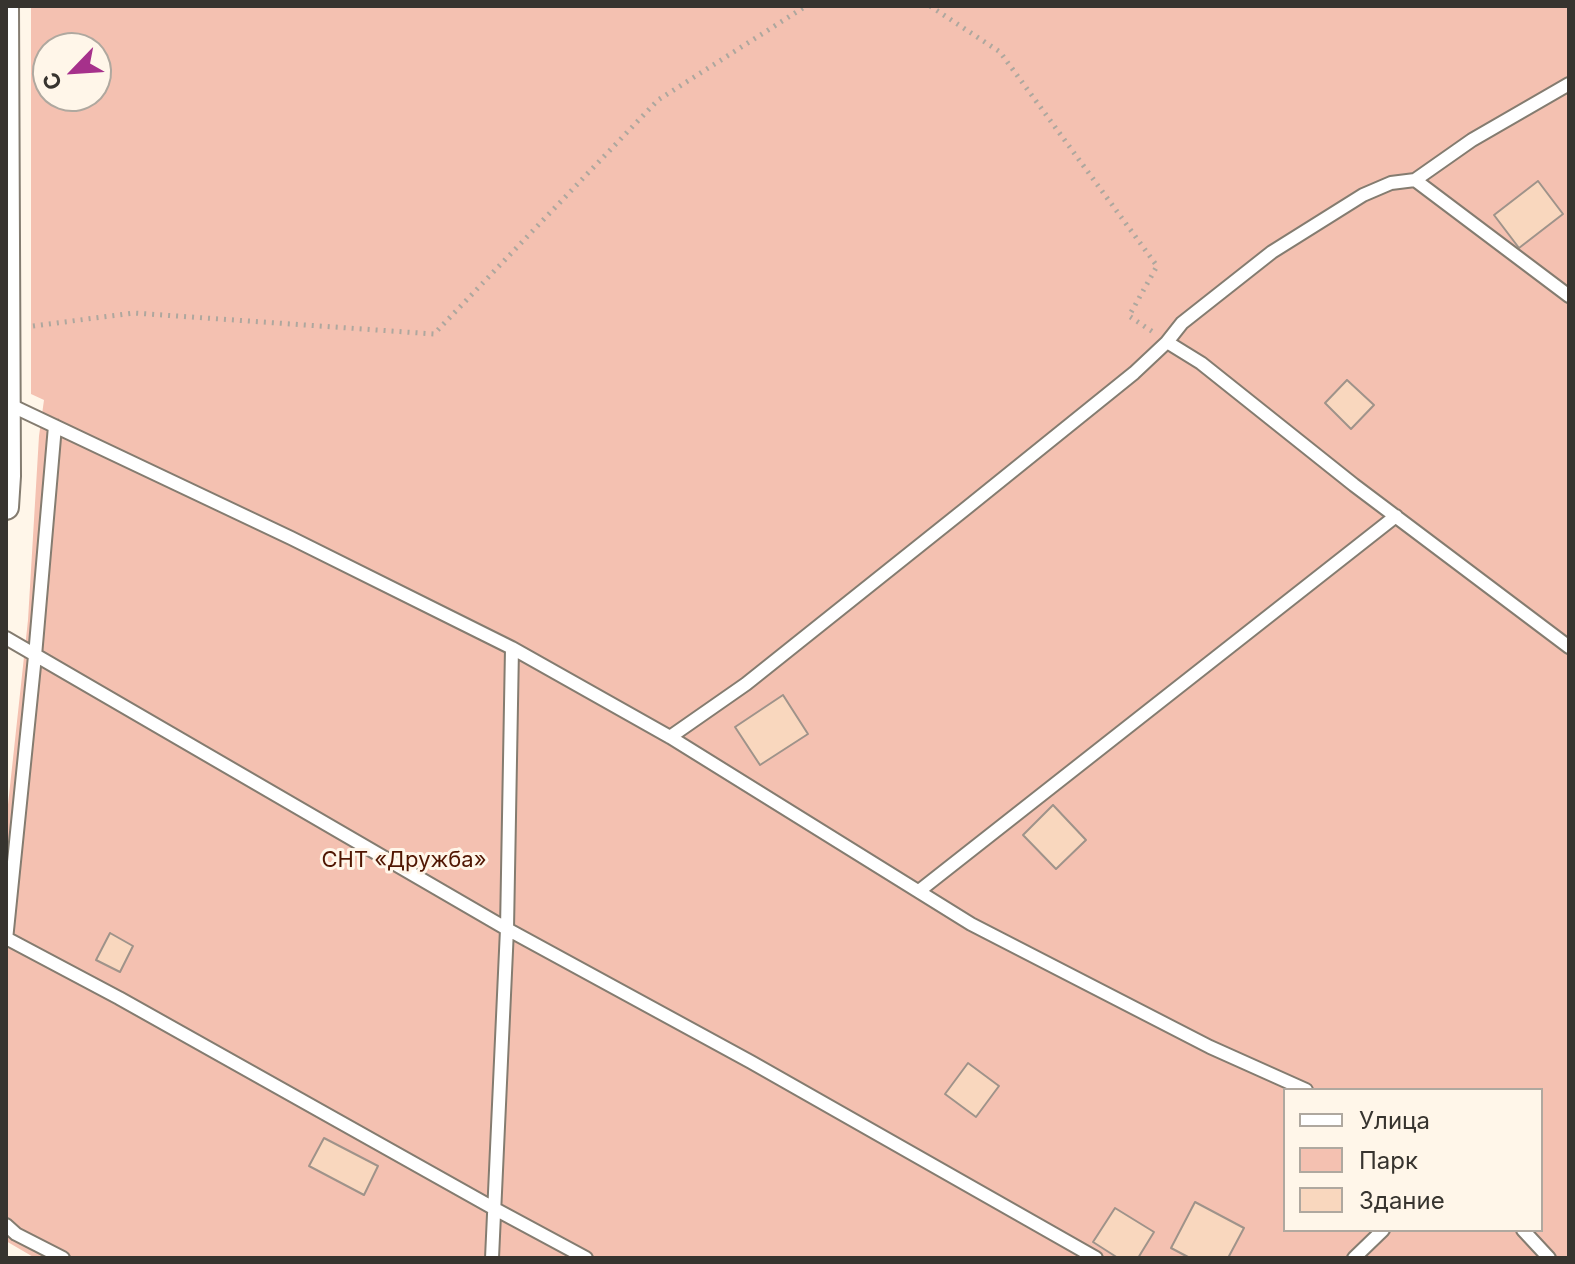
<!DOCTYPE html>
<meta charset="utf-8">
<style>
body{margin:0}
#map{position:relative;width:1575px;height:1264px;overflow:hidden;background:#fff6e9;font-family:Inter,sans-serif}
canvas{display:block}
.frame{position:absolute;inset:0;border:8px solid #37342f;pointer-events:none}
.legend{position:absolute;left:1283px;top:1088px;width:260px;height:144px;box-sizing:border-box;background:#fff6e9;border:2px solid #afa89f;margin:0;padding:10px 14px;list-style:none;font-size:24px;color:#37342f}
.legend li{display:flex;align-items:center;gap:16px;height:40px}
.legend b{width:40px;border:2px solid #afa89f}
.north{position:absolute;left:32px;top:32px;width:80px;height:80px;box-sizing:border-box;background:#fff6e9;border:2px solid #afa89f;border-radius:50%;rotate:245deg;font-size:22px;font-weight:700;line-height:32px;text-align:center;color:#37342f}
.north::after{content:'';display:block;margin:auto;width:28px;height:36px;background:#a6318b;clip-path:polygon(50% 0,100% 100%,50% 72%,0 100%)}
</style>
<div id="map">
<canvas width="1575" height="1264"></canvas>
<div class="frame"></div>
<ul class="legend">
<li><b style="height:10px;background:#fff"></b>Улица</li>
<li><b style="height:22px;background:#f4c1b1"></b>Парк</li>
<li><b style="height:22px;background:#f9d7be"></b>Здание</li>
</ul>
<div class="north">С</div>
</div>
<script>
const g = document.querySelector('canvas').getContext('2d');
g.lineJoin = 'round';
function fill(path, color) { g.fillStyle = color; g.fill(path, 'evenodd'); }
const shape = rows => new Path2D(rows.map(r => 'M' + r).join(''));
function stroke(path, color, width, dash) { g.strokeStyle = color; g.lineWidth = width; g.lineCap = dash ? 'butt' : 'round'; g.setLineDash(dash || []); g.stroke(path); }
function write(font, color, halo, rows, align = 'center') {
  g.font = font + ' Inter,sans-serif'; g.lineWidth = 6; g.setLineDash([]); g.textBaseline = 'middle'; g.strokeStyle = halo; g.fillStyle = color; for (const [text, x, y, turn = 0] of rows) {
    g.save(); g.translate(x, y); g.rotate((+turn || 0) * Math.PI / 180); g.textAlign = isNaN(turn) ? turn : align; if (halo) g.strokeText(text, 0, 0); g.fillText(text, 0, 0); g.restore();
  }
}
fill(shape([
 [31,6,1569,6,1569,1258,35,1258,6,1241,6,823,28,620,39,436,44,400,31,394],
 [48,48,96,48,96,96,48,96],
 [1285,1090,1541,1090,1541,1230,1285,1230]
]), '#f4c1b1');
const building = shape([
 [1538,181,1563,214,1519,248,1494,215,1538,181],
 [1347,380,1374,405,1351,429,1325,403,1347,380],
 [783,695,808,734,760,765,735,727,783,695],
 [1053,805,1086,840,1056,869,1023,835,1053,805],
 [110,933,133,946,120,972,96,960,110,933],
 [968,1063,999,1086,976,1117,945,1094,968,1063],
 [324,1138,378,1166,364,1195,309,1166,324,1138],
 [1195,1202,1244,1228,1228,1258,1190,1258,1171,1248,1195,1202],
 [1115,1208,1154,1232,1138,1258,1118,1258,1093,1242,1115,1208]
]);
fill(building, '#f9d7be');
stroke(building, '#9f938a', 2);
const service = shape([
 [1415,180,1472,140,1569,84],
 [1167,342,1182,323,1272,252,1363,195,1391,183,1415,180,1569,296],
 [6,403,291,538,512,648,670,737,971,924,1210,1047,1306,1090],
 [6,638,507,929,751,1062,1096,1258],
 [670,737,746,684,964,510,1134,373,1167,342,1201,363,1354,485,1569,647],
 [919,891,1396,516],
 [6,938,119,998,495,1209,586,1258],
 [6,940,35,656,55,426],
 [6,1225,16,1234,63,1258],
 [1523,1230,1549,1258],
 [492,1258,507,929,512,648],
 [1354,1258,1383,1230]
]);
const minor = shape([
 [6,507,8,476,6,6]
]);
stroke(service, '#847c70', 16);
stroke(minor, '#847c70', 28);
stroke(shape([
 [930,6,1000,52,1157,266,1129,316,1153,332],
 [33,326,134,313,434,334,658,100,806,6]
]), '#aea79e', 5, [2, 6]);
stroke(service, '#fff', 12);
stroke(minor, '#fff', 24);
write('22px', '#501602', '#fff6e9', [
 ["СНТ «Дружба»",404,860]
]);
</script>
